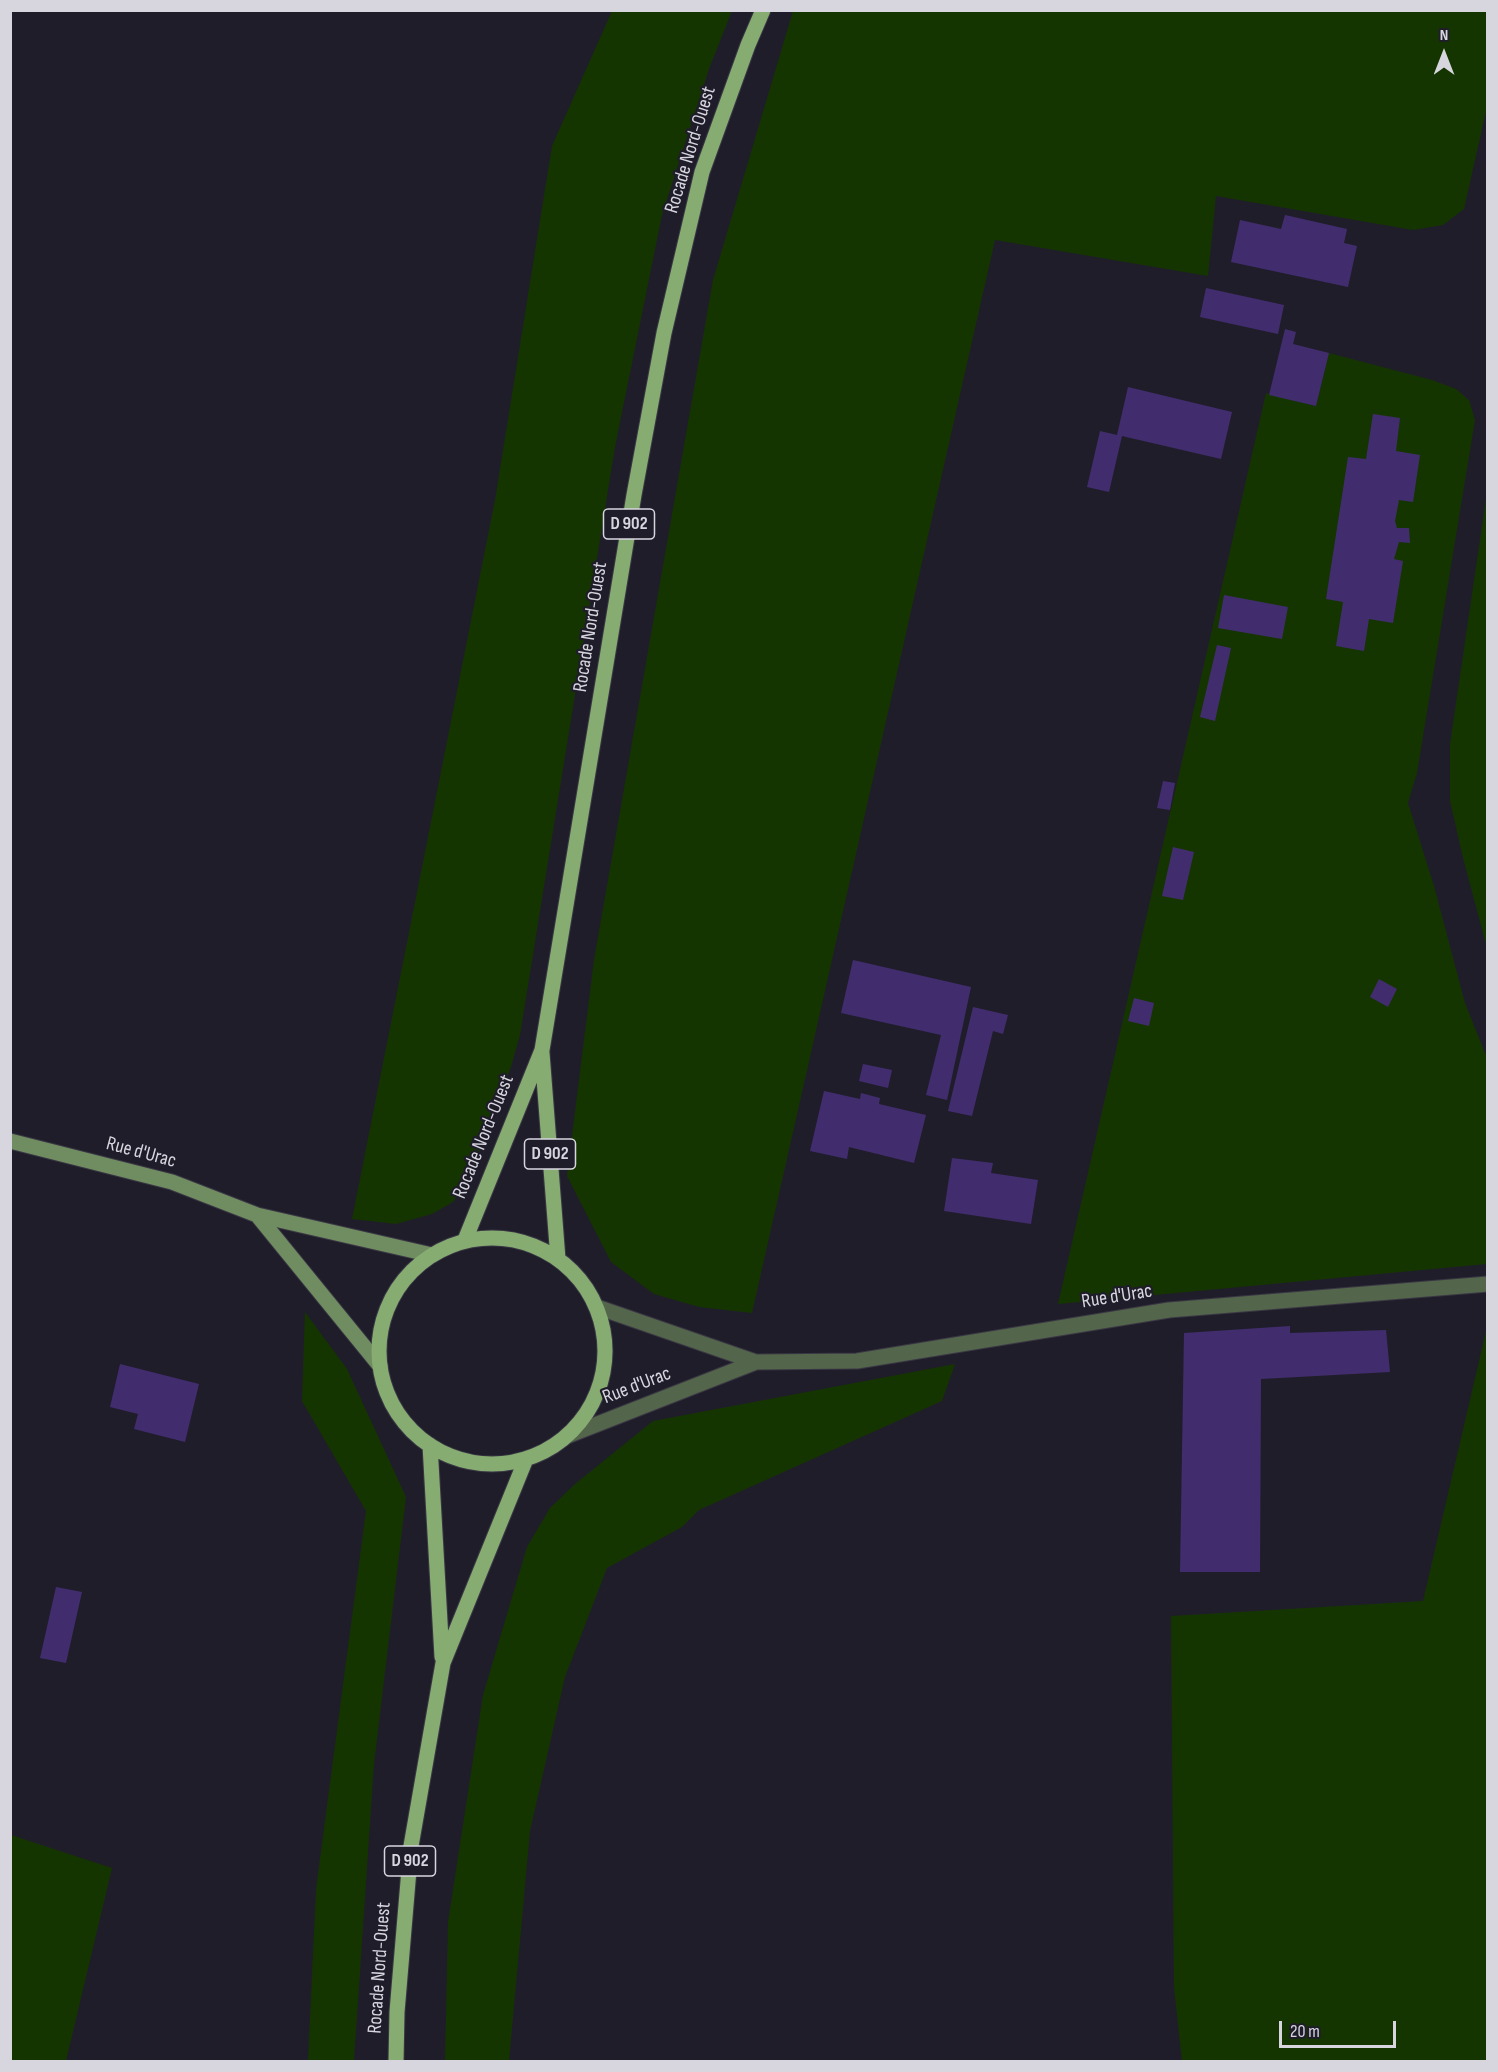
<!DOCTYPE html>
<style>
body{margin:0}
#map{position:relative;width:1498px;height:2072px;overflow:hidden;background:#201d2b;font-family:"Sofia Sans Condensed",sans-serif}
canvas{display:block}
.frame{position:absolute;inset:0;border:12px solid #d7d6df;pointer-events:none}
.north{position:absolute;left:1414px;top:24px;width:60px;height:60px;-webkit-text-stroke:4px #201d2b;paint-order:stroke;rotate:0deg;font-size:16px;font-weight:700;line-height:24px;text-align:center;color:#d7d6df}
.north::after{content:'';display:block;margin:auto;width:21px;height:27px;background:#d7d6df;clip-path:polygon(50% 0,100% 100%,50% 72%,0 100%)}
.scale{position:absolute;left:1279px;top:2021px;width:117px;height:27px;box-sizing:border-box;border:3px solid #d7d6df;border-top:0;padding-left:8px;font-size:18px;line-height:21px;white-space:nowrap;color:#d7d6df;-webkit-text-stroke:4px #201d2b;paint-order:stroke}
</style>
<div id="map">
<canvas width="1498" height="2072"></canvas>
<div class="frame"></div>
<div class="north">N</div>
<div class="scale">20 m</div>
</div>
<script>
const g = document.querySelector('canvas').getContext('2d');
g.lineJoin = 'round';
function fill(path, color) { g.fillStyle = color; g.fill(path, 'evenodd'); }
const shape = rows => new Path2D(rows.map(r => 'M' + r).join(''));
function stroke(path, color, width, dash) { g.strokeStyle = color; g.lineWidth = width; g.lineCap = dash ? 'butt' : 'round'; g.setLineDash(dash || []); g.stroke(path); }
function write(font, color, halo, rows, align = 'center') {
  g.font = font + ' "Sofia Sans Condensed",sans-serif'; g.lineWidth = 4.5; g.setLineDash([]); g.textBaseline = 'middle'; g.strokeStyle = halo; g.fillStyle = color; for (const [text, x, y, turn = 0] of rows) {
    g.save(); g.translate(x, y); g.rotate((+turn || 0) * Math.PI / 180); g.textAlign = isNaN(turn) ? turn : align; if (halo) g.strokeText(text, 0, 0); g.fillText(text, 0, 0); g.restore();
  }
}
fill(shape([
 [612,11,732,11,709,69,662,215,615,447,520,1035,511,1067,471,1176,453,1202,432,1214,396,1224,352,1219,495,500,552,146],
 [793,11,1487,11,1488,102,1464,209,1443,225,1413,230,1216,196,1208,276,995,240,752,1313,699,1307,654,1294,611,1262,567,1176,594,960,713,280],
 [1329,353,1432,380,1456,389,1469,400,1475,420,1417,773,1408,803,1434,886,1465,1003,1487,1058,1487,1264,1058,1304,1266,393,1316,406],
 [1487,492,1488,948,1487,948,1463,858,1450,801,1450,744],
 [305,1312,347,1369,406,1497,374,1764,354,2061,308,2061,316,1889,366,1511,302,1401],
 [1487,1327,1487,2061,1182,2061,1174,1988,1171,1616,1423,1601],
 [955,1364,942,1401,699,1510,682,1527,607,1568,565,1677,530,1831,509,2061,445,2061,448,1922,483,1695,527,1547,550,1508,575,1484,653,1421],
 [11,1835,112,1868,66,2061,11,2061]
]), '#153500');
fill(shape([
 [1285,215,1347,229,1344,243,1357,246,1348,287,1231,262,1240,220,1281,229],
 [1206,288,1284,305,1278,334,1200,317],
 [1285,329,1296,332,1293,344,1329,353,1316,406,1269,395],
 [1128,387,1232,412,1221,459,1122,436,1109,492,1087,487,1100,431,1117,435],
 [1373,414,1400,418,1396,451,1420,455,1413,502,1399,500,1395,521,1397,528,1409,528,1410,543,1399,542,1394,559,1403,561,1393,623,1369,619,1364,651,1336,646,1343,602,1326,599,1348,457,1366,459],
 [1224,595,1288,607,1282,639,1218,628],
 [1217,645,1231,648,1215,721,1200,717],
 [1163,781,1175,783,1170,810,1157,808],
 [1173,847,1194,852,1183,900,1162,896],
 [853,960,971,987,947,1100,926,1095,941,1035,841,1013],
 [1379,979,1397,989,1388,1007,1370,997],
 [1134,998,1154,1003,1149,1026,1128,1021],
 [973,1007,1008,1015,1003,1034,993,1031,972,1116,948,1111],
 [863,1064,892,1070,888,1088,859,1081],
 [824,1091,860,1099,861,1093,880,1098,879,1104,926,1115,914,1163,849,1147,847,1159,810,1151],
 [952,1158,993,1163,991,1173,1038,1180,1031,1224,944,1211],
 [1290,1326,1290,1333,1386,1330,1390,1372,1261,1379,1260,1572,1180,1572,1184,1333],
 [120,1364,199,1384,185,1442,134,1429,138,1414,110,1407],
 [56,1587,82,1592,66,1663,40,1658]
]), '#412d6d');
const street = shape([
 [597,1307,756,1362,857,1361,1169,1310,1488,1284],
 [567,1436,756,1362]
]);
const secondary = shape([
 [10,1141,172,1182,257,1215,432,1255],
 [257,1215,380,1366]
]);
const primary = shape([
 [542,1053,558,1259],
 '379 1351a113 113 0 1 1 226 0a113 113 0 1 1-226 0Z',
 [465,1240,542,1050,634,495,664,333,702,172,748,45,763,10],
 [430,1445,442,1657],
 [396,2062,397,2012,411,1846,443,1663,526,1459]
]);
stroke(street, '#3a3744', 17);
stroke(secondary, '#3a3744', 17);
stroke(primary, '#3a3744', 17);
stroke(street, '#53654a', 15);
stroke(secondary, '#708d61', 15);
stroke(primary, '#86ac72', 15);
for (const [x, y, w] of [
 [629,524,51],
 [550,1154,51],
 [410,1861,51]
]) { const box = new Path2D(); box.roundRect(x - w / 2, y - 15, w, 30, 4.5); g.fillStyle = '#201d2b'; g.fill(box); stroke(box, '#d7d6df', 1.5); }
write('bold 18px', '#d7d6df', null, [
 ["D 902",629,524],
 ["D 902",550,1154],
 ["D 902",410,1861]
]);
write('20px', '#d7d6df', '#201d2b', [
 ["Rocade Nord-Ouest",691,150,-73],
 ["Rocade Nord-Ouest",591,627,-81],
 ["Rocade Nord-Ouest",484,1137,-68],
 ["Rue d'Urac",141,1153,15],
 ["Rue d'Urac",1117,1297,-9],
 ["Rue d'Urac",637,1386,-21],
 ["Rocade Nord-Ouest",380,1968,-86]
]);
</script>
